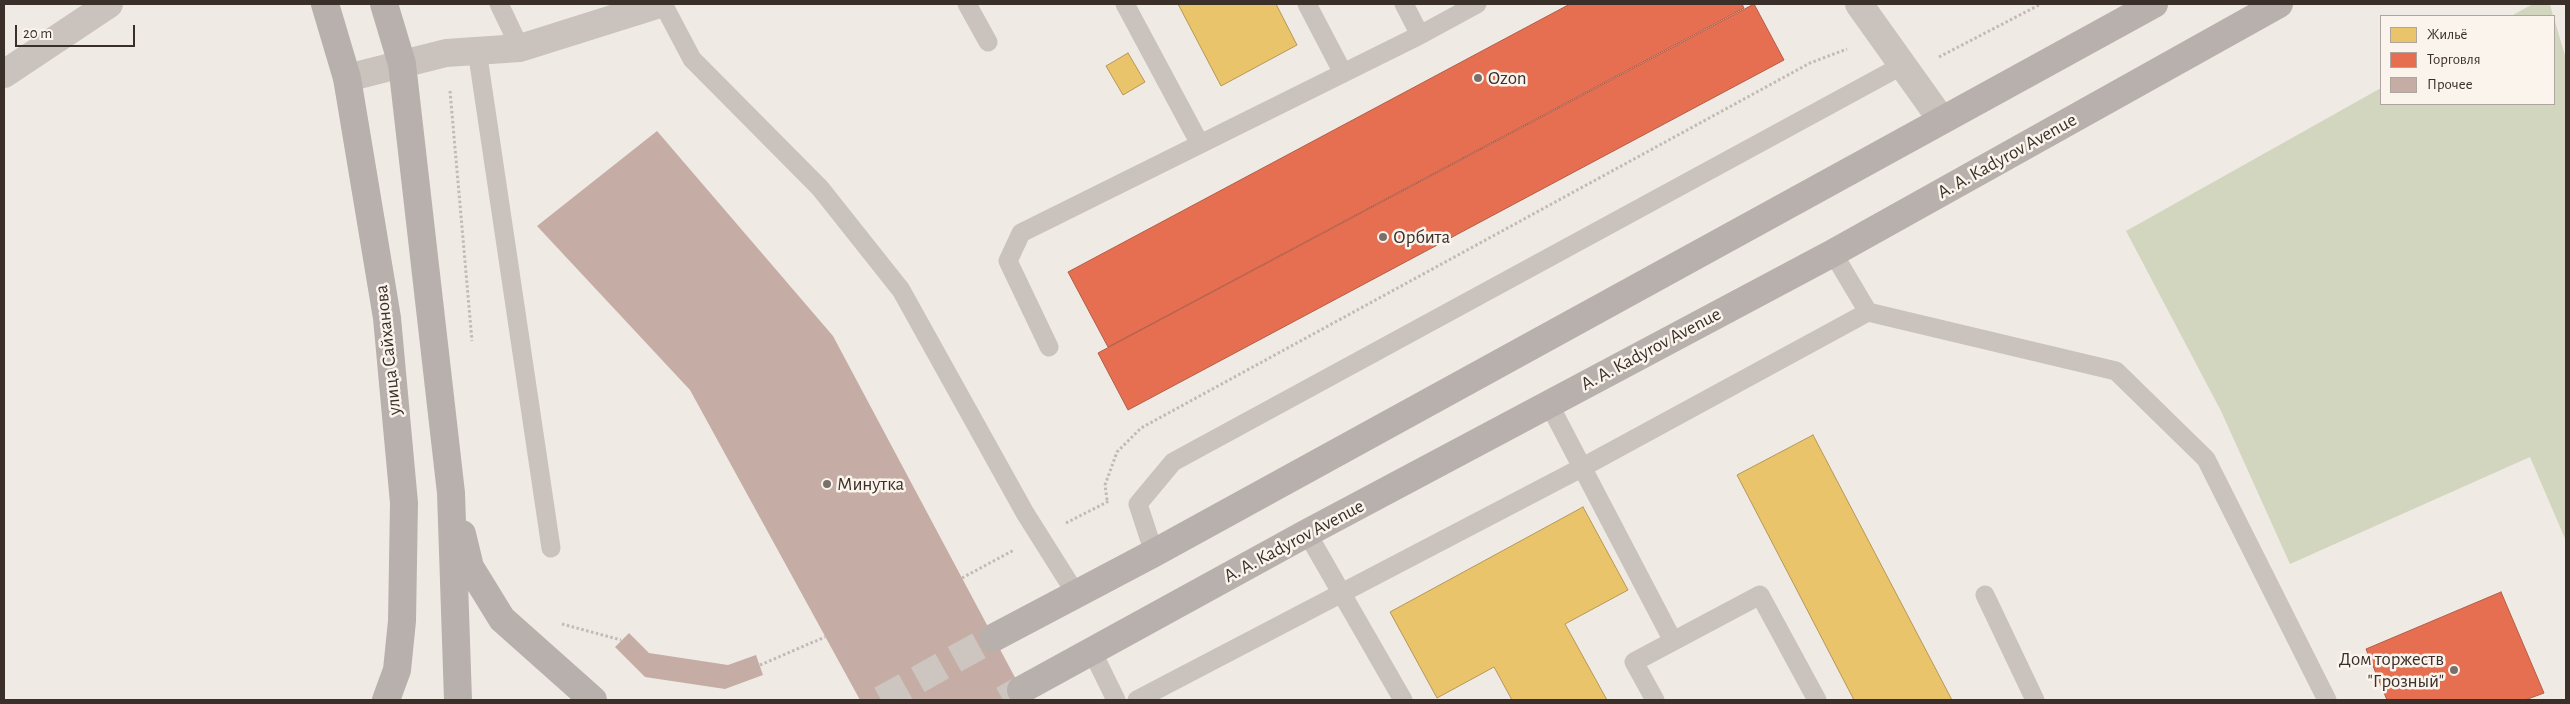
<!DOCTYPE html>
<meta charset="utf-8">
<style>
body{margin:0}
#map{position:relative;width:2570px;height:704px;overflow:hidden;background:#f0eae5;font-family:"Alegreya Sans",sans-serif}
canvas{display:block}
.frame{position:absolute;inset:0;border:5px solid #3b2f2a;pointer-events:none}
.legend{position:absolute;left:2380px;top:15px;width:175px;height:90px;box-sizing:border-box;background:#fbf4ed;border:1px solid #aea59f;margin:0;padding:6px 9px;list-style:none;font-size:15px;color:#3b2f2a}
.legend li{display:flex;align-items:center;gap:10px;height:25px}
.legend b{width:25px;border:1px solid #aea59f}
.scale{position:absolute;left:15px;top:25px;width:120px;height:22px;box-sizing:border-box;border:2px solid #3b2f2a;border-top:0;padding-left:6px;font-size:15px;line-height:18px;white-space:nowrap;color:#3b2f2a;-webkit-text-stroke:4px #fbf4ed;paint-order:stroke}
</style>
<div id="map">
<canvas width="2570" height="704"></canvas>
<div class="frame"></div>
<ul class="legend">
<li><b style="height:14px;background:#e9c46a"></b>Жильё</li>
<li><b style="height:14px;background:#e76f51"></b>Торговля</li>
<li><b style="height:14px;background:#c5ada5"></b>Прочее</li>
</ul>
<div class="scale">20 m</div>
</div>
<script>
const g = document.querySelector('canvas').getContext('2d');
g.lineJoin = 'round';
function fill(path, color) { g.fillStyle = color; g.fill(path, 'evenodd'); }
const shape = rows => new Path2D(rows.map(r => 'M' + r).join(''));
function stroke(path, color, width, dash) { g.strokeStyle = color; g.lineWidth = width; g.lineCap = dash ? 'butt' : 'round'; g.setLineDash(dash || []); g.stroke(path); }
function write(font, color, halo, rows, align = 'center') {
  g.font = font + ' "Alegreya Sans",sans-serif'; g.lineWidth = 5; g.setLineDash([]); g.textBaseline = 'middle'; g.strokeStyle = halo; g.fillStyle = color; for (const [text, x, y, turn = 0] of rows) {
    g.save(); g.translate(x, y); g.rotate((+turn || 0) * Math.PI / 180); g.textAlign = isNaN(turn) ? turn : align; if (halo) g.strokeText(text, 0, 0); g.fillText(text, 0, 0); g.restore();
  }
}
fill(shape([
 [2533,4,2550,4,2553,16,2511,16],
 [2554,18,2566,59,2566,541,2530,457,2290,564,2221,411,2126,231,2381,88,2381,104,2554,104]
]), '#d2d6be');
const homes = shape([
 [1178,4,1276,4,1297,45,1221,86,1178,4],
 [1128,53,1145,82,1123,95,1106,66,1128,53],
 [1813,435,1952,700,1854,700,1737,475,1813,435],
 [1583,507,1628,590,1565,624,1607,700,1512,700,1494,667,1437,698,1390,612,1583,507]
]);
fill(homes, '#e9c46a');
stroke(homes, '#b59757', 1);
const shops = shape([
 [1570,4,1742,4,1744,8,1108,347,1068,272,1570,4],
 [1754,4,1784,60,1128,410,1098,353,1754,4],
 [2501,592,2544,693,2525,700,2387,700,2366,649,2501,592]
]);
fill(shops, '#e76f51');
stroke(shops, '#b35c45', 1);
fill(shape([
 [657,131,833,336,1027,700,860,700,690,390,537,226],
 [629,633,649,653,728,665,756,655,763,675,725,689,645,677,615,647]
]), '#c5ada5');
stroke(shape([
 [881,700,993,638],
 [1003,700,1021,690]
]), '#ccc5c0', 28, [28, 14]);
stroke(shape([
 [1939,57,2041,4],
 [450,91,472,341],
 [1107,500,1105,485,1117,452,1141,428,1810,63,1847,49],
 [1066,523,1109,501],
 [962,578,1014,550],
 [562,624,621,640],
 [760,665,825,637]
]), '#c2bab5', 3, [2.5, 2.5]);
stroke(shape([
 [499,4,520,48],
 [663,4,692,59,820,188,901,290,1025,513,1076,594],
 [967,4,988,42],
 [1125,4,1200,144],
 [1307,4,1343,73],
 [1404,4,1420,35],
 [477,50,551,548],
 [1833,253,1868,312,2116,371,2206,459,2327,700],
 [1049,347,1008,261,1021,233,1420,35,1477,4],
 [1549,404,1673,641],
 [1307,533,1403,700],
 [1154,553,1138,504,1173,462,1903,65],
 [1985,595,2035,700],
 [1092,651,1116,700],
 [1137,700,1583,467,1868,312],
 [1655,700,1634,662,1760,595,1817,700]
]), '#c9c2bd', 19);
stroke(shape([
 [1859,4,1941,119],
 [4,74,109,4],
 [347,78,446,53,520,48,660,4]
]), '#c9c2bd', 28);
stroke(shape([
 [325,4,347,78,387,318,404,503,402,621,397,670,386,700],
 [384,4,402,64,451,493,458,700],
 [462,534,470,567,502,619,593,700],
 [993,638,1154,553,2154,4],
 [1021,690,1307,533,1833,253,2279,4]
]), '#b8b0ac', 28);
for (const [x, y, r, color] of [
 [1478,78,5,"#7a706b"],
 [1383,237,5,"#7a706b"],
 [827,484,5,"#7a706b"],
 [2454,670,5,"#7a706b"]
]) { const dot = new Path2D(); dot.arc(x, y, r, 0, 2 * Math.PI); g.fillStyle = color; g.fill(dot); stroke(dot, '#fbf4ed', 2); }
write('19px', '#3b2f2a', '#fbf4ed', [
 ["Ozon",1488,78],
 ["Орбита",1393,237],
 ["Минутка",837,484],
 ["Дом торжеств",2444,659,"right"],
 ["\"Грозный\"",2444,681,"right"]
], 'left');
write('19px', '#3b2f2a', '#fbf4ed', [
 ["A. A. Kadyrov Avenue",2007,156,-29],
 ["A. A. Kadyrov Avenue",1651,349,-28],
 ["улица Сайханова",388,350,-96],
 ["A. A. Kadyrov Avenue",1294,541,-28]
]);
</script>
